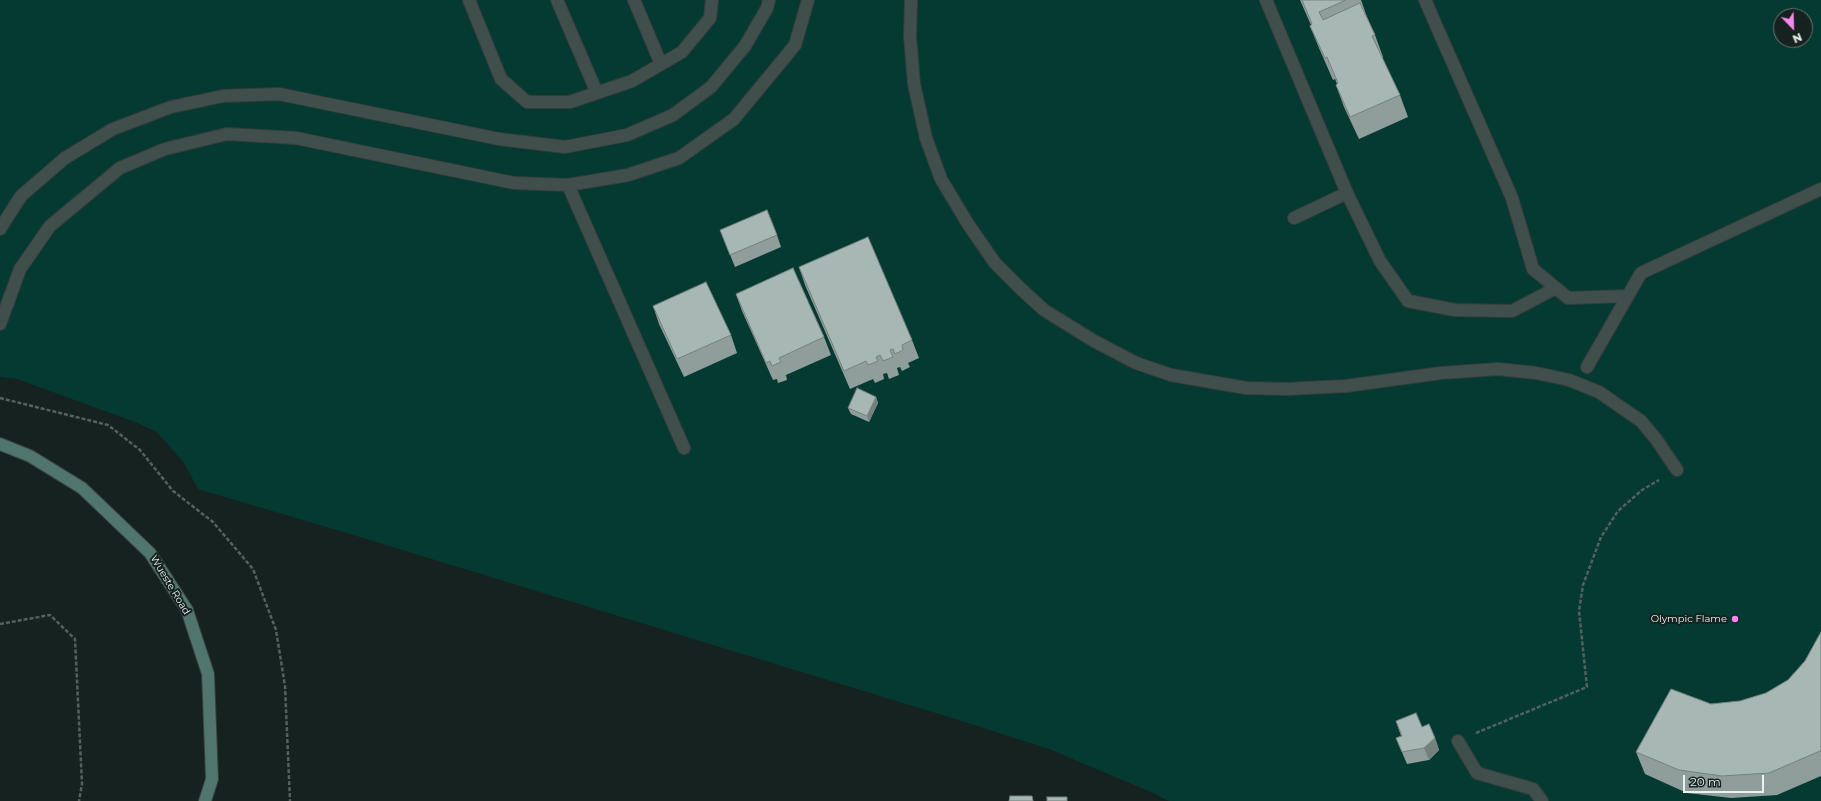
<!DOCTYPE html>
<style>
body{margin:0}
#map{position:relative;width:1821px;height:801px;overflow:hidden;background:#15221f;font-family:Montserrat,sans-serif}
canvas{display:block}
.north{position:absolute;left:1773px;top:8px;width:40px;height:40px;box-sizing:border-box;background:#15221f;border:1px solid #6a7572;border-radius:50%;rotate:157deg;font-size:11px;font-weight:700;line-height:16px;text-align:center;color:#e9f2ef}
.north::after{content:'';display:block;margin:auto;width:14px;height:18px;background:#f589ef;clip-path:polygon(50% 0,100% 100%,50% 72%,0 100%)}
.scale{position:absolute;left:1683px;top:775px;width:81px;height:18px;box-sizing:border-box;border:2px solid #e9f2ef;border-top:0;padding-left:5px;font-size:12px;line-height:14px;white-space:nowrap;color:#e9f2ef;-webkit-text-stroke:3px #15221f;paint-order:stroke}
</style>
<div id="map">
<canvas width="1821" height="801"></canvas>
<div class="north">N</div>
<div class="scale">20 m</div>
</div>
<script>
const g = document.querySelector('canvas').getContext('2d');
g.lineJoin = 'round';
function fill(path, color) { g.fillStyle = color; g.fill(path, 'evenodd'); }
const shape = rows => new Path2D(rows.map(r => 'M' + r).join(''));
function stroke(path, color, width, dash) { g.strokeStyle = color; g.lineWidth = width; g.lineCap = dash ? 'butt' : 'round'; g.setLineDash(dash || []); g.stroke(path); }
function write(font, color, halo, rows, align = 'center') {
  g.font = font + ' Montserrat,sans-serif'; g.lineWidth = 4; g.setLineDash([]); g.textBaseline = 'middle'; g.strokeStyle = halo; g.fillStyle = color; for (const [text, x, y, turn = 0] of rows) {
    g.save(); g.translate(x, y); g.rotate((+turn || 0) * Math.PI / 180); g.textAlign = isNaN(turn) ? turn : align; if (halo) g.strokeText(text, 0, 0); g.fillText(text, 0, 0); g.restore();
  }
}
fill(shape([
 [0,0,1821,0,1821,801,1169,801,1153,793,1049,749,952,718,350,534,198,489,184,463,157,432,135,422,17,379,0,377],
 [1781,16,1805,16,1805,40,1781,40]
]), '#053a32');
const lane = shape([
 [469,0,501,79,527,102,570,102,632,81,682,52,710,18,712,0],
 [557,0,597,93],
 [634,0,661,64],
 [1266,0,1347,193],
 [1425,0,1512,198,1533,269,1568,298,1628,296],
 [568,185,684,448],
 [1294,218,1347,193,1380,261,1408,301,1455,310,1512,311,1556,288],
 [0,229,21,196,65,158,113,129,171,107,223,96,279,94,499,139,565,147,627,135,673,115,711,87,745,46,767,8,769,0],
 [0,324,20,269,50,226,120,168,165,149,227,134,296,138,514,183,568,185,628,175,679,158,734,119,795,45,808,0],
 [1587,367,1641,273,1821,189],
 [1458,741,1477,773,1533,789,1542,801]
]);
const street = shape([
 [911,0,910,36,914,84,926,138,941,179,968,224,995,263,1022,290,1044,310,1094,341,1136,363,1171,375,1246,388,1287,389,1346,386,1441,373,1498,369,1536,373,1569,380,1599,392,1622,408,1641,421,1656,439,1677,470]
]);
const secondary = shape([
 [0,444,30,456,82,488,150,553,187,610,208,674,212,779,205,801]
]);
stroke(lane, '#353e3c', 14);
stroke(street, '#353e3c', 14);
stroke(secondary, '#353e3c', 14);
stroke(shape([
 [0,398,108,425,140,450,173,491,213,522,253,569,276,630,285,686,290,801],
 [0,624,50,615,75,639,82,784,79,801],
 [1476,733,1587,687,1579,611,1583,585,1601,537,1618,511,1642,490,1659,480]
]), '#55615e', 2.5, [4, 2]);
stroke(lane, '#414f4c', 12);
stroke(street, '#414f4c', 12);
stroke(secondary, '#50756d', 12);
fill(shape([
 [1300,0,1361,0,1367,17,1375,35,1383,57,1382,58,1400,95,1408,117,1359,139,1344,107,1336,85,1337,84,1335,79,1333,80,1319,48,1310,26,1311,25],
 [720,230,777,235,781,247,735,267],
 [799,267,912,340,919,358,908,363,910,367,902,371,900,367,897,368,899,375,889,379,887,373,883,374,884,379,875,383,873,379,850,389,805,285],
 [736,294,824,337,831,355,786,375,787,380,778,383,777,379,773,380,742,311],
 [653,306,731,335,737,353,684,377,659,324],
 [876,397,878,403,869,422,851,414,848,408],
 [1821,632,1821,776,1777,795,1731,798,1687,793,1645,774,1636,752,1711,704,1740,701,1766,693,1788,680,1805,661],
 [1396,721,1422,727,1435,738,1439,750,1429,760,1407,764,1396,738,1401,736]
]), '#909e9b');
fill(shape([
 [876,397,878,403,869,422,867,416],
 [1435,738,1439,750,1429,760,1424,748]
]), '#75817e');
const building = shape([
 [1302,0,1346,0,1319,12,1323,20,1360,3,1375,35,1372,36,1400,95,1350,117,1336,85,1338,83,1327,57,1325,58,1310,26,1312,24,1302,0],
 [767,210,777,235,730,255,720,230,767,210],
 [868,237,912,340,902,345,903,350,895,354,893,349,890,350,893,357,883,361,880,355,876,357,878,361,868,365,866,361,844,371,799,267,868,237],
 [793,268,824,337,779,358,781,362,772,366,770,361,766,363,736,294,793,268],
 [706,282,731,335,677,359,653,306,706,282],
 [857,388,876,397,867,416,848,408,857,388],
 [1821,632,1821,750,1820,751,1769,773,1722,776,1679,770,1636,752,1671,689,1711,704,1740,701,1766,693,1788,680,1805,661,1821,632],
 [1416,713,1422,727,1429,724,1435,738,1424,748,1402,752,1396,738,1402,736,1396,721,1416,713],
 [1010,796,1032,796,1033,801,1009,801,1010,796],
 [1047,797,1067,797,1067,801,1047,801,1047,797]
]);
fill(building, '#a7b8b4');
stroke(building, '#75817e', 1);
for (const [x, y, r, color] of [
 [1735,619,4,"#f589ef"]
]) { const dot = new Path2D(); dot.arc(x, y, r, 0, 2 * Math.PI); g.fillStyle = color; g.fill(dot); stroke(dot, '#15221f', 1.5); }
write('10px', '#e9f2ef', '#15221f', [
 ["Wueste Road",170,585,59]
]);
write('10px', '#e9f2ef', '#15221f', [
 ["Olympic Flame",1727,619]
], 'right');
</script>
